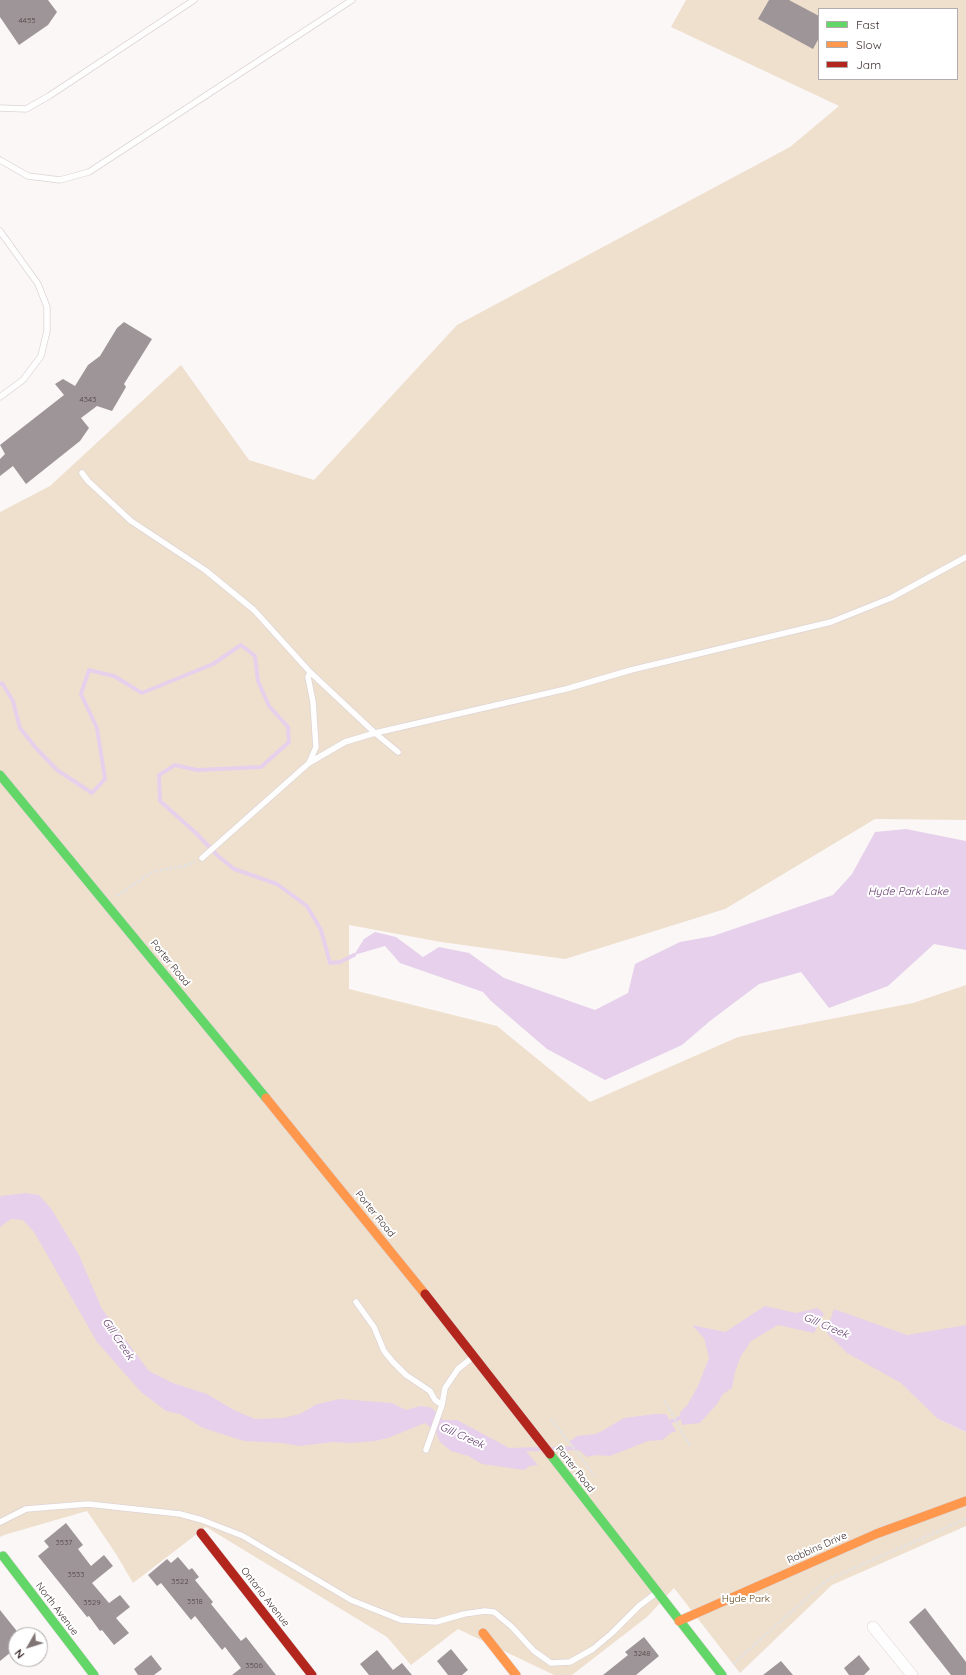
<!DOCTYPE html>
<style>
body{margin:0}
#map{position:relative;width:966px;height:1675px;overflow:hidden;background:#fbf7f7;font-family:Quicksand,sans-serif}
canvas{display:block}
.legend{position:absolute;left:818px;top:8px;width:140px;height:72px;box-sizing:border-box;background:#fff;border:1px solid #b1abab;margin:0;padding:5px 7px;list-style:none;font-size:12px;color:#3d2e2e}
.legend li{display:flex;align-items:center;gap:8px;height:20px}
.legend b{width:20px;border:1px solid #b1abab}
.north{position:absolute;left:8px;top:1627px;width:40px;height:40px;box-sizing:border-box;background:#fff;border:1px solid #b1abab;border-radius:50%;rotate:231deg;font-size:11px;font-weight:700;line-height:16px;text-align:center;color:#3d2e2e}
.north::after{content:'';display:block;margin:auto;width:14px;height:18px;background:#807474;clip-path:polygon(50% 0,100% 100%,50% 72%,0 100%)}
</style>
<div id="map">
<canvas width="966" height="1675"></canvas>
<ul class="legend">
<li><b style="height:5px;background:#63d668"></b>Fast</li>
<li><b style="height:5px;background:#ff974d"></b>Slow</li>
<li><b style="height:5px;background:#b3261e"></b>Jam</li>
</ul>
<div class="north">N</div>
</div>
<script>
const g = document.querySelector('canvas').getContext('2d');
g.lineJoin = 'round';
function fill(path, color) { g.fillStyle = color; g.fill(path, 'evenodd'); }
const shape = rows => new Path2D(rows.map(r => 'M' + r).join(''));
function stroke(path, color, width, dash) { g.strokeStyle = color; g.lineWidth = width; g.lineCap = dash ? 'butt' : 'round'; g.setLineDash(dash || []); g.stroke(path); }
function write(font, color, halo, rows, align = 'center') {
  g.font = font + ' Quicksand,sans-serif'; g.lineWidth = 4; g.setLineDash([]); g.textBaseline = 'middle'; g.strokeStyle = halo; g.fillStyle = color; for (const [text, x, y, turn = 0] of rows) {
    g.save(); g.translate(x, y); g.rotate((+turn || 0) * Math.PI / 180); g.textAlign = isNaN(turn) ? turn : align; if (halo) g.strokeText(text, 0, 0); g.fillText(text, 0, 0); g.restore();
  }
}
fill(shape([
 [686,0,966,0,966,820,875,819,725,909,565,959,441,942,349,925,349,989,497,1026,590,1102,738,1037,913,1003,966,985,966,1351,938,1419,966,1432,966,1526,832,1585,740,1673,674,1588,647,1617,572,1675,554,1675,458,1629,411,1665,387,1637,206,1527,133,1583,116,1554,87,1511,4,1535,0,1537,0,512,50,486,181,365,249,460,314,480,457,325,790,147,839,106,671,27],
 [819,9,957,9,957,79,819,79]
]), '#efe0ce');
fill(shape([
 [906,829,966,841,966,950,934,944,888,986,829,1008,801,972,759,984,710,1021,682,1045,605,1080,547,1049,491,1001,483,992,400,963,385,946,354,955,364,939,375,932,396,937,423,957,439,947,469,953,504,978,595,1010,628,993,635,964,680,942,713,936,833,895,852,874,875,832],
 [26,1193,39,1195,52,1210,79,1255,102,1309,149,1371,173,1383,207,1394,234,1410,255,1419,283,1418,300,1414,317,1404,340,1399,392,1403,406,1410,420,1406,428,1407,432,1408,443,1420,457,1420,511,1449,524,1449,538,1465,530,1466,524,1470,482,1464,468,1456,451,1451,440,1442,436,1432,425,1423,388,1438,375,1441,350,1443,334,1442,299,1446,282,1443,244,1441,203,1428,180,1414,166,1411,141,1392,97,1342,34,1232,23,1220,11,1219,0,1227,0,1196],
 [765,1306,796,1313,818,1308,824,1314,814,1333,778,1325,751,1341,741,1356,735,1372,732,1388,723,1394,717,1404,700,1423,682,1425,680,1413,688,1404,698,1386,709,1358,704,1338,692,1325,725,1332],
 [834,1309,907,1335,966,1325,966,1432,938,1419,901,1383,847,1353,826,1332],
 [655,1414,666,1414,676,1431,671,1433,662,1440,648,1441,610,1456,596,1455,587,1457,569,1442,577,1436,595,1434,602,1431,624,1418]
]), '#e6d0eb');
stroke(shape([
 [0,684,2,683,13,701,20,728,36,748,57,770,92,793,105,779,97,728,81,694,89,670,114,676,142,693,213,664,241,645,255,656,258,681,269,706,288,727,289,742,261,767,197,770,175,765,159,775,160,801,197,834,217,855,234,869,277,884,307,906,321,930,330,963,340,962,354,955],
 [815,1321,831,1327],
 [667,1423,685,1416],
 [549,1449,580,1448],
 [507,1450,540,1449]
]), '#e6d0eb', 4);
fill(shape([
 [0,0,48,0,57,12,48,25,19,45,0,17],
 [769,0,789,0,819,16,819,38,813,49,758,19],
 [124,322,152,339,124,384,126,387,112,411,97,406,81,418,89,428,80,441,26,484,13,466,0,476,0,459,5,454,0,445,64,395,55,384,63,379,75,386,88,365,100,356,117,328],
 [66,1523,83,1545,78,1549,91,1566,104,1555,113,1566,92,1583,109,1603,120,1595,130,1607,116,1618,129,1633,114,1645,102,1630,100,1631,89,1616,87,1617,38,1556,49,1547,44,1541],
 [178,1557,189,1570,192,1568,199,1577,195,1580,213,1602,211,1604,241,1641,246,1637,276,1675,232,1675,241,1668,225,1647,222,1650,195,1616,191,1620,161,1583,157,1586,148,1575,167,1559,171,1563],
 [925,1608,966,1662,966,1675,951,1675,909,1622],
 [0,1610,16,1630,16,1648,0,1661],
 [644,1637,659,1656,636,1675,603,1675,628,1655,625,1652],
 [451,1649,468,1670,462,1675,448,1675,437,1661],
 [377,1650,393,1670,402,1663,412,1675,369,1675,360,1664],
 [151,1655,162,1669,154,1675,138,1675,134,1669],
 [859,1655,870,1669,864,1675,849,1675,844,1668],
 [781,1661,793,1675,763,1675]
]), '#9e9598');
const lane = shape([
 [0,108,26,109,49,96,194,0],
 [0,160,28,176,60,180,89,172,352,0],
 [0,231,38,284,47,307,47,331,41,356,23,380,0,397],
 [82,473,88,481,131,521,205,570,254,610,310,672,375,733,398,752],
 [309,763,316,747,313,702,308,677,310,672],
 [202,858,309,763,345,742,375,733,566,689,631,670,831,622,891,598,966,557],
 [356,1302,374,1327,384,1351,393,1362,406,1375,430,1391,435,1400,442,1405],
 [426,1450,442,1405,445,1388,458,1369,473,1357],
 [0,1522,26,1509,88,1504,180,1514,202,1520,243,1536,351,1600,401,1620,436,1622,464,1614,485,1611,494,1612,512,1627,534,1651,551,1663,570,1662,593,1649,612,1633,639,1606,656,1593]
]);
const street = shape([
 [873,1627,912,1675]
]);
const fast = shape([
 [0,775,266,1098],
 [550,1454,722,1675],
 [3,1556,94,1675]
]);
const slow = shape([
 [266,1098,425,1294],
 [679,1621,876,1534,966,1501],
 [483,1633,516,1675]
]);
const jam = shape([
 [425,1294,550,1454],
 [201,1533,312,1675]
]);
stroke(lane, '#ded4d4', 7);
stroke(street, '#ded4d4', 12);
stroke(fast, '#ded4d4', 10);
stroke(slow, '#ded4d4', 10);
stroke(jam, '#ded4d4', 10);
stroke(shape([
 [117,896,152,872,188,865,195,861],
 [664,1400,690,1446],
 [551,1419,595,1476],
 [733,1664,827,1580,966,1519]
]), '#e4e2e2', 2.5, [3, 2]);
stroke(lane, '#fefefe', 5.5);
stroke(street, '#fefefe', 11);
stroke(fast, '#63d668', 9);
stroke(slow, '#ff974d', 9);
stroke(jam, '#b3261e', 9);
write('8px', '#554848', null, [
 ["4455",27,21],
 ["4343",88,400],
 ["3537",64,1543],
 ["3533",76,1575],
 ["3522",180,1582],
 ["3518",195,1602],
 ["3529",92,1603],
 ["3248",642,1654],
 ["3506",254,1666]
]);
write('10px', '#3d2e2e', '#fff', [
 ["Porter Road",170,963,51],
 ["Porter Road",375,1214,51],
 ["Porter Road",575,1469,52],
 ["Robbins Drive",817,1548,-24],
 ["Ontario Avenue",265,1597,52],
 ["North Avenue",57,1609,53]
]);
write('10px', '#654818', '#fff', [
 ["Hyde Park",746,1599]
]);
write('italic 11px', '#663e71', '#fff', [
 ["Hyde Park Lake",908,892],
 ["Gill Creek",826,1326,23],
 ["Gill Creek",118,1339,56],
 ["Gill Creek",462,1436,24]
]);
</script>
